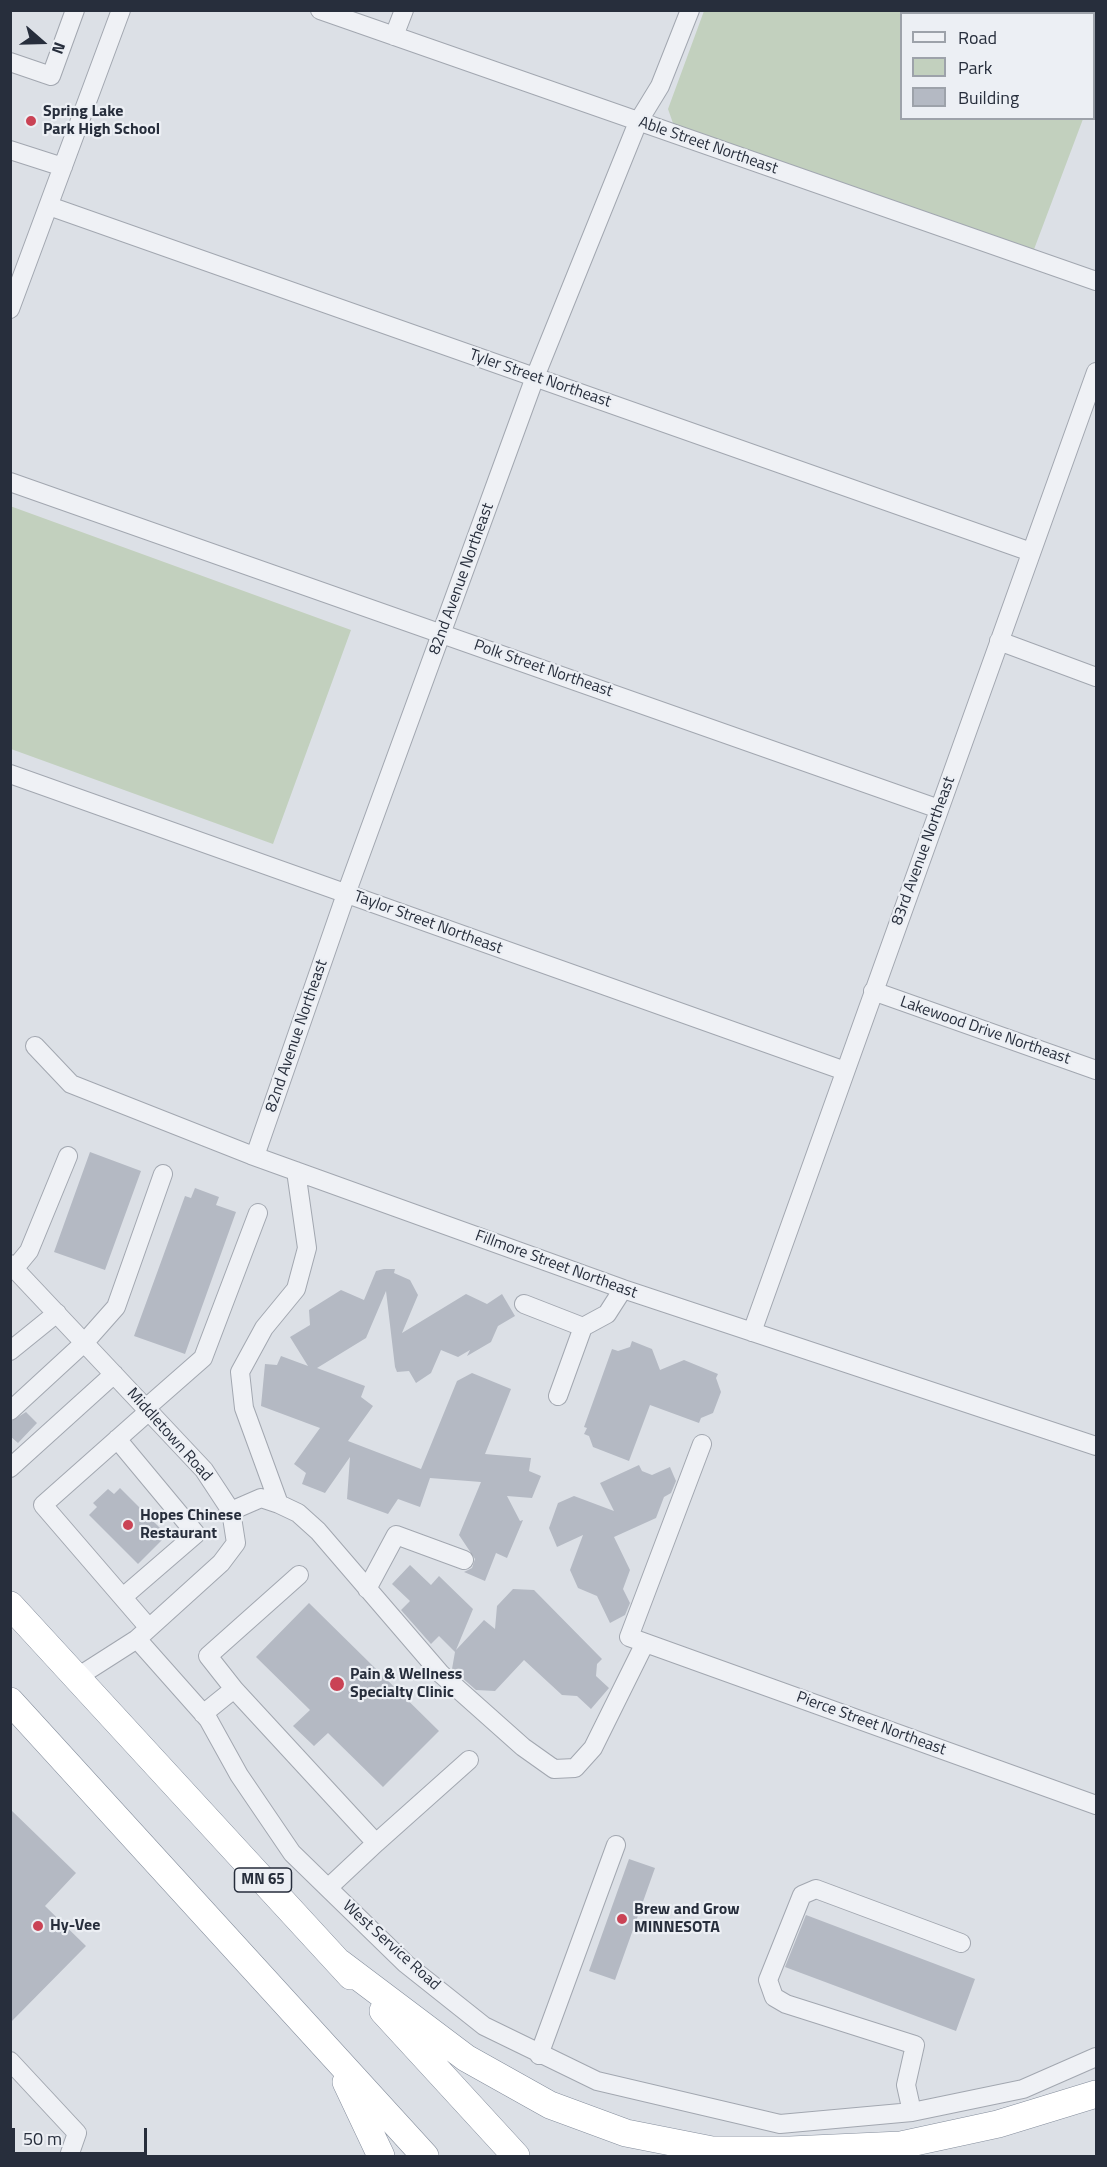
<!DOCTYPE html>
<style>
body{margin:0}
#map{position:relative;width:1107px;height:2167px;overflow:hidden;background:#dce0e6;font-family:"Titillium Web",sans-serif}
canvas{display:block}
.frame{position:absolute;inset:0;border:12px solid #272e3c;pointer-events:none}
.legend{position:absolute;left:900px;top:12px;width:195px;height:108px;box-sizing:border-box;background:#eceff4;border:2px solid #9da2aa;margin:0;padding:8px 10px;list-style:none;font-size:18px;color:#272e3c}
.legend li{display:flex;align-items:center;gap:12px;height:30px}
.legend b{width:30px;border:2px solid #9da2aa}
.north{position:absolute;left:12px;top:12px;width:60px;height:60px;-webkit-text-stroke:4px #eceff4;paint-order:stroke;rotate:110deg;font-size:16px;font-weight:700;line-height:24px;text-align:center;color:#272e3c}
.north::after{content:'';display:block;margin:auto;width:21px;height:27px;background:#272e3c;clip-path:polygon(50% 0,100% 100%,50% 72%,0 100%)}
.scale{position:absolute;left:12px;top:2128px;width:135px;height:27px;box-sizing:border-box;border:3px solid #272e3c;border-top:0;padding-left:8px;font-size:18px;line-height:21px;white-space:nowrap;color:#272e3c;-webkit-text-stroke:4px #eceff4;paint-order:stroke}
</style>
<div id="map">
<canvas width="1107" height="2167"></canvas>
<div class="frame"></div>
<ul class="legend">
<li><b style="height:8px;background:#eff1f5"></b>Road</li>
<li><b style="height:16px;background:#c2d0be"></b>Park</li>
<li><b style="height:16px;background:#b4b9c3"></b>Building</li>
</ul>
<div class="north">N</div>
<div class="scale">50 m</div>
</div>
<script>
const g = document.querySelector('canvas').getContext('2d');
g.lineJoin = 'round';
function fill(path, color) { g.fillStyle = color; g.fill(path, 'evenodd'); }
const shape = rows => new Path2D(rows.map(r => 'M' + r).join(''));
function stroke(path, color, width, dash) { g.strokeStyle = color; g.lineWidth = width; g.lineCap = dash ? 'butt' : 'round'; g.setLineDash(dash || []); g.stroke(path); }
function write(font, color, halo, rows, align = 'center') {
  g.font = font + ' "Titillium Web",sans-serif'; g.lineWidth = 4.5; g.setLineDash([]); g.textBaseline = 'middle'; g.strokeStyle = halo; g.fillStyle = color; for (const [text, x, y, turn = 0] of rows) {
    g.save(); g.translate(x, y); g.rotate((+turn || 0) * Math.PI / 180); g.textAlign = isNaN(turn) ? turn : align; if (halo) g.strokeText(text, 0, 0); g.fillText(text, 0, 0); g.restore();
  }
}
fill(shape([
 [704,11,1096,11,1096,82,1094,90,1094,14,902,14,902,118,1083,119,1033,252,674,126,668,109],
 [10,506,351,630,273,844,11,749]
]), '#c2d0be');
fill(shape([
 [90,1152,141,1171,105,1270,54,1252],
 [195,1188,219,1197,216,1205,236,1212,185,1354,134,1336,185,1196,191,1198],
 [384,1269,395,1269,394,1273,410,1280,418,1295,402,1333,466,1294,487,1304,502,1294,515,1316,498,1326,491,1342,467,1356,470,1350,458,1357,441,1350,431,1373,416,1383,409,1371,397,1372,395,1367,386,1291,366,1338,317,1368,365,1386,361,1397,373,1406,348,1441,421,1469,457,1381,472,1373,511,1389,485,1454,531,1458,529,1471,541,1476,532,1498,507,1496,520,1521,523,1520,507,1558,496,1553,485,1581,464,1572,472,1568,475,1559,459,1535,481,1482,430,1478,420,1507,398,1499,388,1514,347,1499,350,1457,325,1493,302,1484,306,1473,294,1464,320,1428,261,1406,265,1364,277,1365,281,1356,308,1366,290,1337,310,1325,309,1310,341,1290,364,1300,376,1271],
 [632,1341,652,1349,660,1370,684,1360,718,1374,716,1378,721,1392,713,1413,701,1418,699,1423,650,1405,629,1461,593,1447,589,1436,584,1434,587,1428,584,1427,612,1349,618,1351,630,1347],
 [26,1412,37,1423,18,1443,10,1436,10,1422],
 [639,1465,642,1471,652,1475,670,1467,676,1481,671,1493,664,1497,656,1518,614,1537,630,1570,623,1589,630,1603,625,1615,610,1623,597,1596,578,1588,570,1570,583,1535,557,1547,549,1528,558,1503,574,1496,614,1511,600,1483],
 [120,1488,167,1535,138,1564,89,1515,97,1507,93,1503,108,1489,114,1494],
 [410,1565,431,1585,439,1576,473,1609,456,1650,484,1620,495,1629,497,1606,513,1589,534,1590,602,1659,597,1664,596,1676,609,1688,591,1709,577,1696,562,1695,524,1660,495,1691,476,1690,452,1669,455,1652,439,1636,431,1644,401,1610,410,1601,392,1584],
 [309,1603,439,1731,383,1787,328,1733,314,1746,293,1726,310,1710,256,1657],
 [10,1809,76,1873,45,1906,86,1946,10,2023],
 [629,1859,655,1868,615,1980,589,1971],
 [806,1915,975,1979,956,2031,785,1967]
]), '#b4b9c3');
const minor = shape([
 [320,10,1096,281],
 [394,36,404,10],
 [10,62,51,76,75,10],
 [10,150,63,167],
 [49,206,1031,552],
 [10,309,121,10],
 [10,482,939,809],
 [999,641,1096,677],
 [10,774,845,1071],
 [873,991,1096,1070],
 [35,1046,71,1084,251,1155,623,1289,1096,1446],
 [255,1156,346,894,535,377,638,122,660,86,690,10],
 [296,1171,307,1248,296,1289,264,1328,240,1372,244,1408,279,1504,298,1513,318,1531,441,1674,523,1747,554,1769,575,1768,593,1748,645,1643],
 [10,1264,204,1470,231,1511,236,1543,221,1563,137,1639,76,1678],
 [15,1268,29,1251,68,1156],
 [524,1304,583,1327],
 [752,1332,1096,372],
 [10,1351,57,1313],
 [558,1396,583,1327,607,1314,623,1289],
 [146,1408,203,1358,258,1213],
 [10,1411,85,1342,116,1307,163,1174],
 [149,1411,43,1505,149,1628],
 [117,1439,196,1534,123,1597],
 [702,1444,629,1637,1096,1805],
 [10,1468,114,1374],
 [231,1511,261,1498,279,1504],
 [367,1589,396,1535,464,1560],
 [137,1639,208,1719,239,1775,292,1853,406,1964,484,2026,597,2081,780,2124,912,2112,1023,2089,1096,2057],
 [234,1689,208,1656,299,1575],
 [203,1714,234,1689,376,1843,328,1888],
 [376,1843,469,1760],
 [539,2055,616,1845],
 [10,2061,77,2133,69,2156],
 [912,2112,906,2085,915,2045,786,2004,774,1997,768,1980,802,1895,816,1889,961,1943]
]);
const highway = shape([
 [10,1605,351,1976],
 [10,1701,425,2156],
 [340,1963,466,2058,550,2105,626,2133,712,2150,790,2150,901,2145,998,2124,1096,2094],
 [383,2011,516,2156],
 [346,2082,381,2156]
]);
stroke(minor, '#a2a7b0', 20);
stroke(highway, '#848d9c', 28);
stroke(minor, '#eff1f5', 18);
stroke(highway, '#fff', 27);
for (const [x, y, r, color] of [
 [31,121,6,"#ca4355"],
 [128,1525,6,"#ca4355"],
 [337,1684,8,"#ca4355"],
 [622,1919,6,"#ca4355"],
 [38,1926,6,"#ca4355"]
]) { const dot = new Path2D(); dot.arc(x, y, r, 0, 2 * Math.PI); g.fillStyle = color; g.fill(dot); stroke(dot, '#eceff4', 2); }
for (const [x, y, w] of [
 [263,1880,57]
]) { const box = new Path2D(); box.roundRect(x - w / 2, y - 12, w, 24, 4.5); g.fillStyle = '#eceff4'; g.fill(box); stroke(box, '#272e3c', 1.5); }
write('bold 15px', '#272e3c', null, [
 ["MN 65",263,1880]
]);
write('bold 16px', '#272e3c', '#eceff4', [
 ["Spring Lake",43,112],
 ["Park High School",43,130],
 ["Hopes Chinese",140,1516],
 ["Restaurant",140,1534],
 ["Pain & Wellness",350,1675],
 ["Specialty Clinic",350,1693],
 ["Brew and Grow",634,1910],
 ["MINNESOTA",634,1928],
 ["Hy-Vee",50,1926]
], 'left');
write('16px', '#272e3c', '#eceff4', [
 ["Able Street Northeast",708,146,19],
 ["Tyler Street Northeast",540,379,19],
 ["82nd Avenue Northeast",462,579,-70],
 ["Polk Street Northeast",543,669,19],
 ["83rd Avenue Northeast",924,851,-70],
 ["Taylor Street Northeast",428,923,20],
 ["Lakewood Drive Northeast",985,1031,19],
 ["82nd Avenue Northeast",297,1036,-71],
 ["Fillmore Street Northeast",556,1265,20],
 ["Middletown Road",169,1435,48],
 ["Pierce Street Northeast",871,1724,20],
 ["West Service Road",391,1946,42]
]);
</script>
